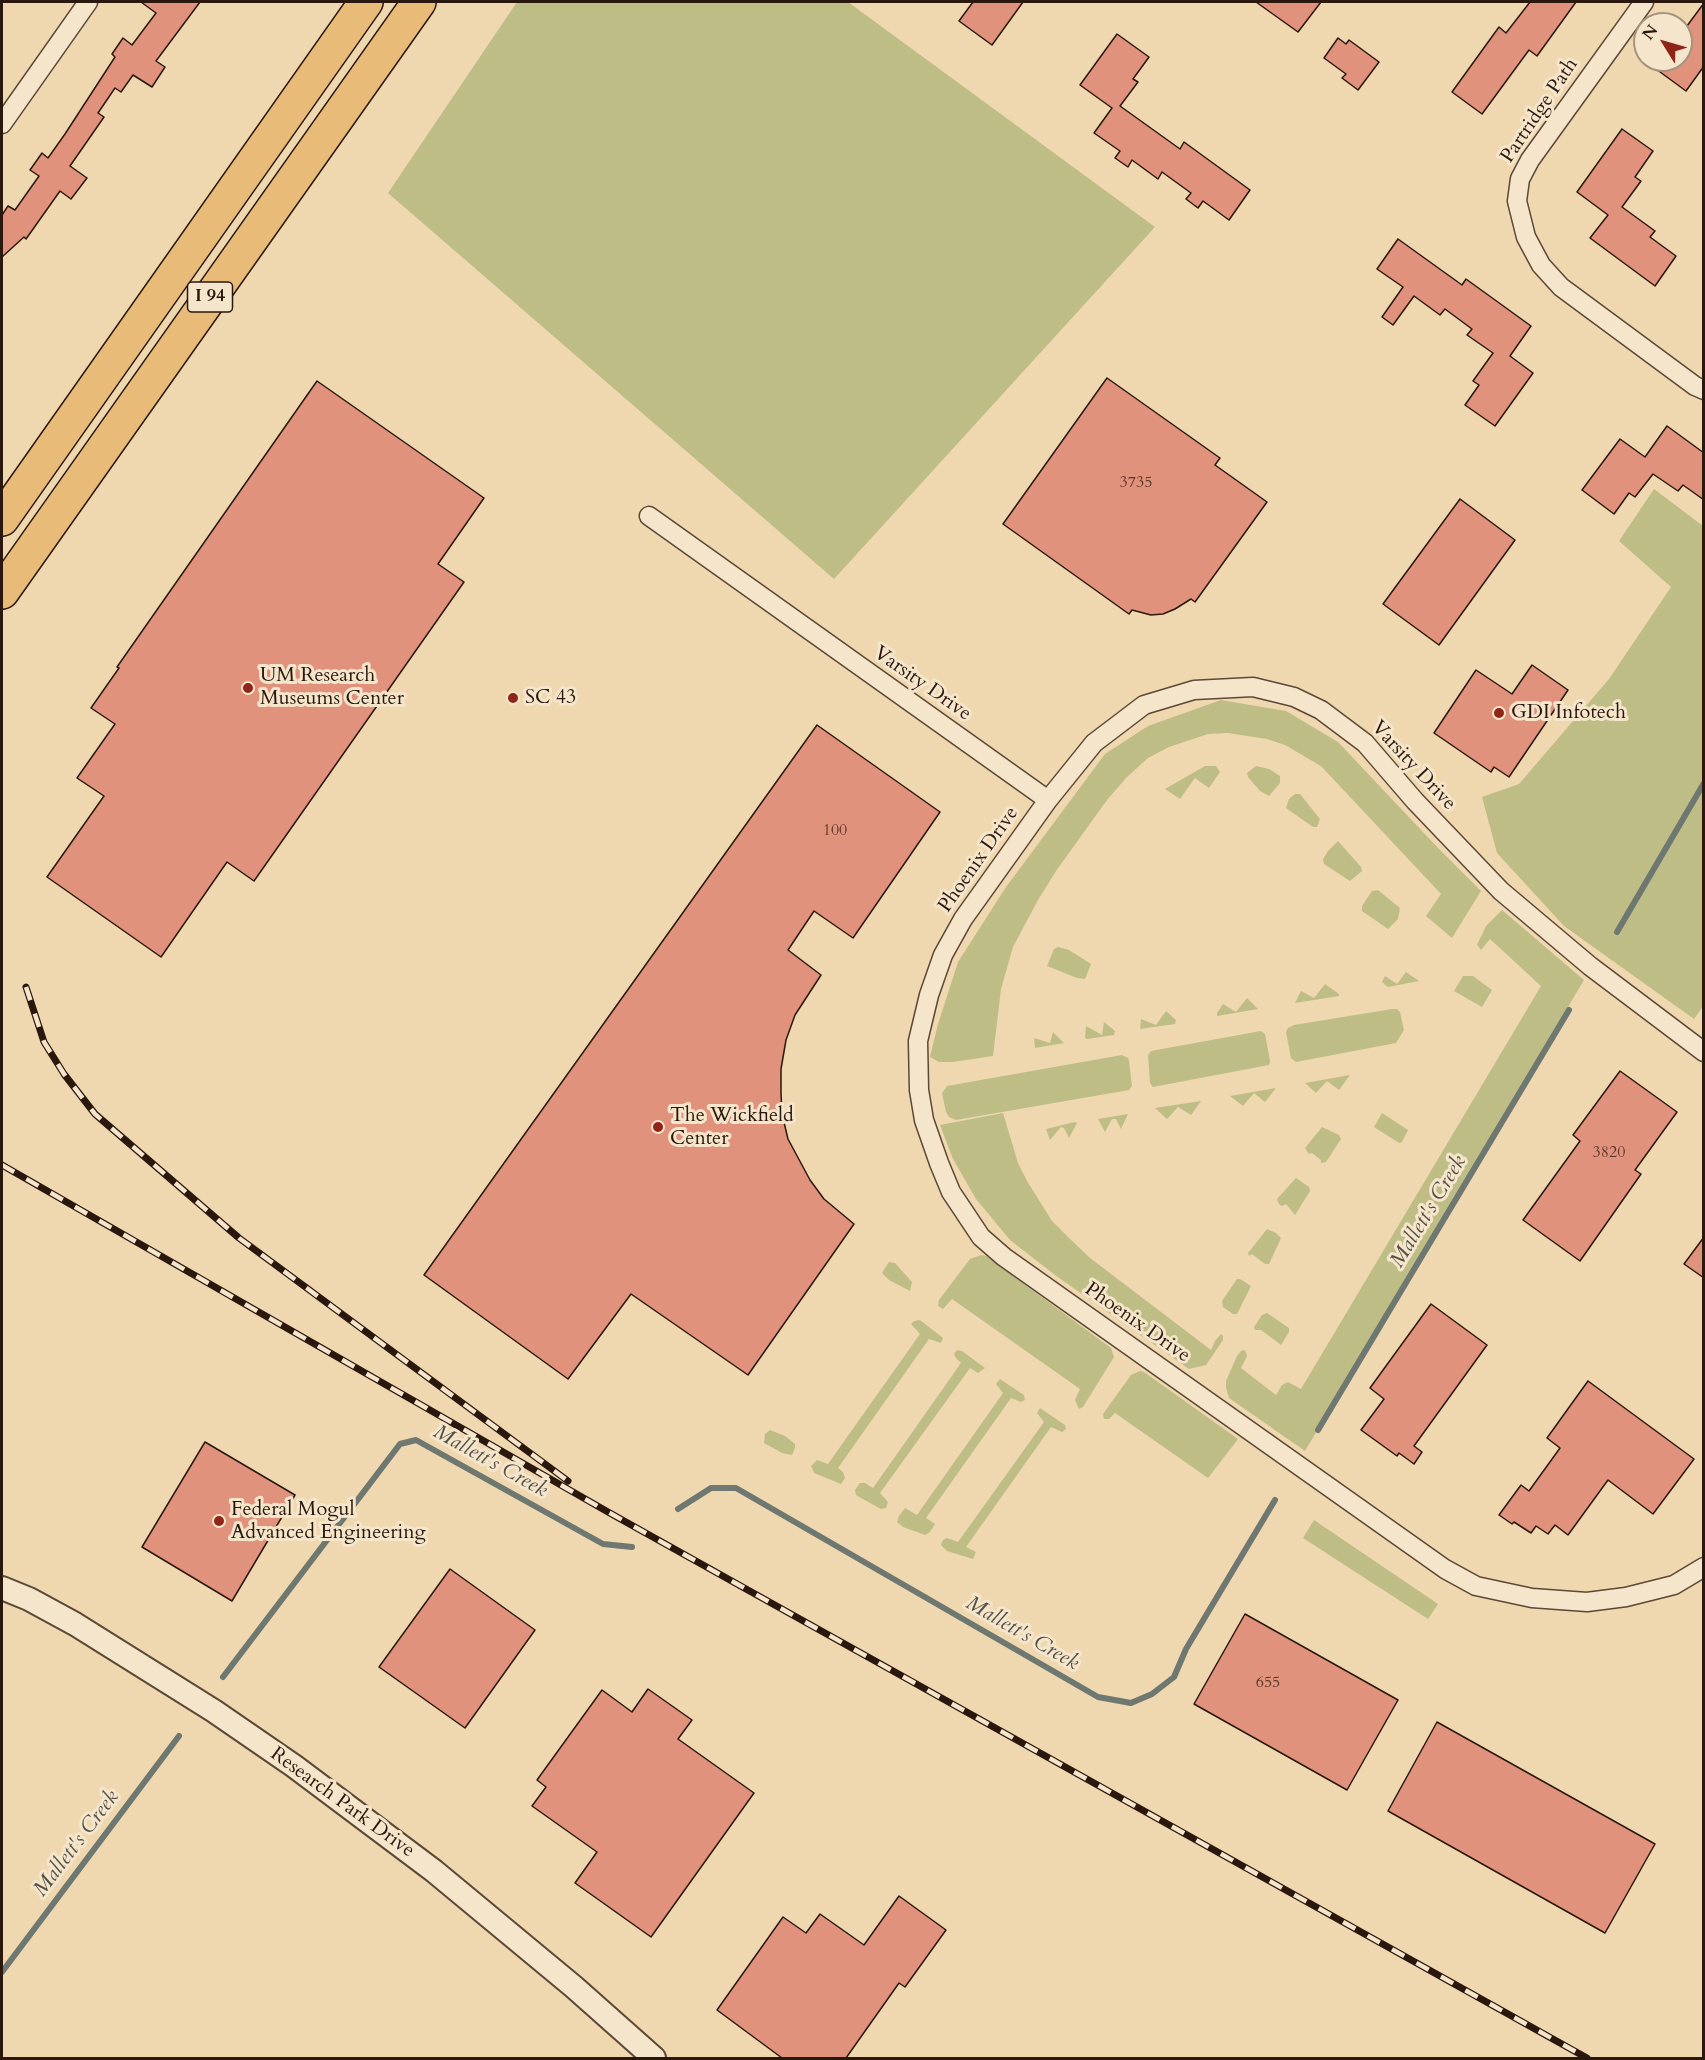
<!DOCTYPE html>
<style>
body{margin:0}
#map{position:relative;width:1705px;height:2060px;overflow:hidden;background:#efd7af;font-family:Cardo,serif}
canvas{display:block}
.frame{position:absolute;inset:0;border:3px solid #2a180e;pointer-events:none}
.north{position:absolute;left:1633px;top:12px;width:60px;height:60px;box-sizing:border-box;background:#f5e5cb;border:2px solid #a4937f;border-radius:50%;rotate:307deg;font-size:16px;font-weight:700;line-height:24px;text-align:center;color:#2a180e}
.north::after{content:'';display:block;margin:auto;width:21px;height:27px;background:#8f2418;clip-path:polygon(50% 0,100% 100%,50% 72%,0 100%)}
</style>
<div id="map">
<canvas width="1705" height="2060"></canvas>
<div class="frame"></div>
<div class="north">N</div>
</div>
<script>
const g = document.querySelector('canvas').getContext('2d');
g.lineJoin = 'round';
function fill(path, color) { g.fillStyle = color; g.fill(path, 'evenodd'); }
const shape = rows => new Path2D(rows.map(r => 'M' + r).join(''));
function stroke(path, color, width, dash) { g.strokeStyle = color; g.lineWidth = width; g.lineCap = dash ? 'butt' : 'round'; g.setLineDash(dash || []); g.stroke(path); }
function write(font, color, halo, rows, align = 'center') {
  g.font = font + ' Cardo,serif'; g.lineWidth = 6; g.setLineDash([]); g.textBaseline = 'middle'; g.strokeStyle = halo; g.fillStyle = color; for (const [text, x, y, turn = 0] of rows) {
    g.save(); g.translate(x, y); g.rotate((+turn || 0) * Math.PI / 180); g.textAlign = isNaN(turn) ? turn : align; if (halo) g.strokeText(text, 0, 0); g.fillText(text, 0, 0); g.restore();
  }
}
fill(shape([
 [517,2,848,2,1155,227,834,579,388,193],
 [1654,489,1703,526,1704,1005,1694,1019,1564,926,1497,853,1482,797,1519,784,1609,679,1671,587,1619,541],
 [1221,700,1286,711,1338,742,1439,849,1481,891,1452,938,1426,916,1441,894,1321,766,1285,745,1267,739,1228,733,1208,734,1169,747,1148,758,1126,778,1107,800,1056,871,1038,900,1013,947,1001,989,993,1056,953,1062,939,1062,930,1057,938,1024,958,962,1006,887,1105,754,1148,726],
 [1205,766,1216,766,1220,772,1209,788,1195,778,1180,799,1165,789],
 [1256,766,1269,769,1280,776,1280,783,1269,796,1260,791,1248,777,1247,773],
 [1295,794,1300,794,1320,819,1317,827,1313,827,1286,808,1289,799],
 [1338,841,1361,867,1362,871,1350,881,1324,864,1323,859,1328,851],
 [1378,890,1400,908,1398,919,1388,929,1362,911,1362,906,1372,891],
 [1502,910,1584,980,1305,1451,1229,1398,1226,1388,1226,1381,1237,1356,1241,1351,1245,1350,1247,1356,1241,1368,1276,1395,1282,1385,1288,1382,1301,1389,1541,986,1490,939,1481,950,1477,945,1486,926],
 [1058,947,1069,950,1091,964,1085,979,1077,978,1047,966,1054,949],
 [1406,972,1419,981,1388,987,1382,982,1385,976,1397,984],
 [1463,976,1473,976,1492,990,1482,1007,1454,991],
 [1325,984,1339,994,1339,996,1295,1003,1301,991,1314,998],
 [1247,998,1258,1009,1217,1016,1217,1013,1223,1004,1236,1012],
 [1392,1009,1397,1009,1400,1012,1404,1030,1396,1043,1296,1062,1291,1058,1286,1032,1288,1028,1294,1025],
 [1166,1011,1176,1020,1175,1024,1140,1029,1141,1019,1156,1025],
 [1104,1022,1115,1031,1114,1035,1087,1039,1085,1038,1086,1026,1102,1035],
 [1261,1031,1265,1034,1270,1061,1269,1065,1153,1087,1150,1083,1148,1055,1151,1051],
 [1053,1032,1064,1043,1035,1048,1034,1038,1050,1043],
 [1122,1055,1128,1058,1129,1061,1132,1086,1129,1090,956,1120,949,1117,946,1112,942,1093,947,1086],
 [1350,1075,1339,1090,1327,1081,1316,1093,1305,1083],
 [1276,1088,1265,1102,1254,1093,1243,1106,1230,1096],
 [1201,1101,1191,1115,1178,1107,1167,1119,1155,1108],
 [1003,1113,1018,1163,1027,1181,1052,1221,1068,1237,1090,1258,1211,1350,1215,1341,1221,1334,1223,1336,1223,1340,1206,1365,1189,1369,1055,1275,1010,1240,976,1199,953,1159,940,1125],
 [1382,1113,1408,1130,1402,1142,1399,1143,1374,1127],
 [1128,1114,1121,1129,1116,1119,1112,1119,1105,1132,1098,1119],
 [1075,1122,1077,1123,1069,1138,1064,1128,1061,1127,1050,1140,1046,1129],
 [1322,1127,1339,1135,1341,1139,1326,1162,1321,1163,1321,1160,1312,1153,1309,1154,1305,1148],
 [1296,1178,1309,1187,1310,1191,1295,1215,1286,1204,1282,1206,1279,1204,1277,1199],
 [1267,1229,1276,1233,1281,1238,1269,1264,1265,1264,1252,1254,1249,1256,1248,1253],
 [981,1255,986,1256,1111,1348,1114,1357,1083,1407,1079,1409,1075,1400,1080,1389,952,1299,943,1309,938,1306,939,1300,970,1259],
 [889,1262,895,1263,912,1282,910,1291,889,1280,882,1273],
 [1237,1279,1240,1279,1251,1286,1237,1314,1233,1314,1223,1307,1222,1301],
 [1267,1313,1289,1328,1289,1332,1281,1345,1261,1330,1255,1330,1254,1327,1262,1315],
 [920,1320,943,1338,941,1343,929,1339,838,1468,843,1472,845,1478,841,1484,814,1473,811,1466,817,1460,828,1464,920,1334,911,1324,914,1321],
 [957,1350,962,1351,985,1368,978,1373,970,1368,880,1493,888,1502,886,1508,881,1509,861,1498,856,1495,855,1490,860,1483,865,1483,873,1488,961,1363,956,1358,954,1354],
 [1140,1371,1144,1372,1168,1389,1238,1439,1208,1478,1115,1413,1109,1419,1104,1419,1103,1414,1131,1375],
 [1000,1379,1024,1395,1025,1400,1021,1402,1011,1398,926,1518,935,1524,930,1532,925,1535,903,1527,897,1522,899,1516,905,1508,917,1515,1003,1393,996,1384],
 [1040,1408,1065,1425,1066,1429,1062,1432,1051,1427,966,1547,976,1552,973,1559,947,1551,941,1545,943,1540,947,1538,958,1542,1044,1422,1037,1413],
 [770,1430,785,1436,795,1444,795,1448,792,1455,782,1453,764,1443,765,1434],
 [1314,1520,1438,1604,1428,1619,1303,1538]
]), '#bfbd86');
stroke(shape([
 [1617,932,1704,783],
 [1318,1430,1569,1010],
 [678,1509,711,1488,736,1488,1098,1697,1131,1703,1152,1694,1174,1677,1186,1649,1275,1500],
 [223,1677,400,1444,416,1440,603,1544,632,1547],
 [2,1972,179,1736]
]), '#6e7870', 6);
const building = shape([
 [141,2,200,2,156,61,165,67,152,87,133,75,121,92,115,88,98,113,104,117,70,166,87,178,71,199,60,191,26,239,24,237,2,257,2,215,8,206,15,210,39,176,30,170,42,153,48,158,65,134,115,57,112,54,123,38,132,45,156,13,141,2],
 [973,2,1023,2,992,45,959,21,973,2],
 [1256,2,1321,2,1298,32,1256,2],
 [1530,2,1576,2,1537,56,1529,50,1482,114,1452,92,1499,27,1506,33,1530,2],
 [1704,3,1704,66,1686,91,1656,69,1662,60,1681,60,1681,34,1704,3],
 [1117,34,1149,57,1133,79,1138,82,1120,106,1180,149,1184,142,1250,190,1229,220,1203,201,1198,208,1186,199,1191,193,1162,172,1158,179,1132,160,1128,167,1115,158,1120,151,1094,133,1112,108,1080,85,1117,34],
 [1338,38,1346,44,1349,40,1379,62,1358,90,1342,78,1346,74,1324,58,1338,38],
 [1622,129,1653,151,1635,177,1641,181,1622,207,1655,231,1650,237,1676,256,1655,286,1590,238,1608,215,1577,192,1622,129],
 [1398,239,1462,285,1466,279,1531,326,1510,356,1533,373,1495,426,1465,405,1479,385,1473,381,1493,353,1467,335,1472,329,1445,309,1440,315,1414,296,1393,325,1382,317,1403,287,1377,269,1398,239],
 [1107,378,1220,458,1215,465,1267,502,1195,602,1191,599,1175,609,1163,614,1151,615,1132,610,1129,614,1003,524,1107,378],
 [317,381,484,498,438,564,464,582,254,881,227,862,161,957,47,877,104,796,77,778,115,724,91,708,119,668,117,667,317,381],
 [1667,426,1704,453,1704,500,1683,485,1678,491,1653,474,1635,497,1629,493,1614,514,1582,490,1620,439,1645,457,1667,426],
 [1460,499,1515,540,1439,645,1383,604,1460,499],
 [1532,665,1568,690,1509,777,1494,767,1491,772,1434,733,1476,670,1512,694,1532,665],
 [817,725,940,812,853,938,814,911,788,950,821,975,795,1015,786,1040,781,1069,781,1093,782,1114,788,1139,810,1180,824,1199,854,1224,748,1375,631,1294,568,1379,424,1275,817,725],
 [1620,1071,1677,1112,1635,1170,1641,1174,1580,1261,1523,1220,1580,1141,1573,1135,1620,1071],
 [1704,1237,1704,1278,1684,1264,1704,1237],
 [1431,1304,1487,1345,1414,1446,1422,1452,1414,1464,1399,1453,1397,1456,1361,1430,1384,1399,1370,1388,1431,1304],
 [1588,1381,1694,1459,1653,1514,1608,1480,1568,1535,1555,1525,1548,1534,1536,1526,1531,1533,1514,1522,1512,1524,1499,1515,1521,1485,1529,1491,1560,1448,1547,1438,1588,1381],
 [205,1442,295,1495,232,1601,142,1547,205,1442],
 [450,1569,535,1630,465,1728,379,1667,450,1569],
 [1245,1614,1398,1700,1347,1790,1194,1704,1245,1614],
 [648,1689,692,1720,678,1739,754,1793,651,1937,575,1883,597,1852,532,1806,546,1787,537,1780,602,1690,632,1712,648,1689],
 [1437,1722,1655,1844,1605,1933,1388,1811,1437,1722],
 [899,1896,946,1930,905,1987,899,1983,846,2058,782,2058,717,2010,783,1917,806,1933,820,1914,864,1945,899,1896]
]);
fill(building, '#e0927d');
stroke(building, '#2a180e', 1.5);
const minor = shape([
 [1644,2,1530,160,1520,179,1517,201,1526,237,1541,265,1561,287,1695,386,1704,390],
 [2,124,88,2],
 [649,516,1048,800],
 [1704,1052,1590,966,1501,891,1415,801,1365,743,1321,710,1294,697,1253,687,1194,690,1144,705,1094,743,1048,800,963,919,943,955,929,995,918,1041,919,1090,924,1120,939,1163,951,1192,981,1237,1004,1257,1445,1569,1476,1586,1532,1598,1587,1602,1626,1597,1674,1585,1704,1567]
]);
const tertiary = shape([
 [2,1588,29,1599,75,1624,214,1711,294,1766,434,1871,574,1987,654,2058]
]);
const motorway = shape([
 [2,519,366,2],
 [2,592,419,2]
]);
stroke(minor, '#5b4836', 21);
stroke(tertiary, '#5b4836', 26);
stroke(motorway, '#2a180e', 36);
stroke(minor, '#f5e5cb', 18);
stroke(tertiary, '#f5e5cb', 22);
stroke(motorway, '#e8bc78', 33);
const rail = shape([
 [26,987,44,1042,64,1074,95,1114,239,1238,568,1481],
 [2,1165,608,1512,1587,2058]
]);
stroke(rail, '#2a180e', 7);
stroke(rail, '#f5e5cb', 4.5, [14]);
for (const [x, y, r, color] of [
 [248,688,6,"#8f2418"],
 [513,698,6,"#8f2418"],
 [1499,713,6,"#8f2418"],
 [658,1127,6,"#8f2418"],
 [219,1521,6,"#8f2418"]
]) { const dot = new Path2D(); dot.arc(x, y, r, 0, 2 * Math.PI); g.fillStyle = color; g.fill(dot); stroke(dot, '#f5e5cb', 2); }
write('16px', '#58362a', null, [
 ["3735",1136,483],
 ["100",835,831],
 ["3820",1609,1153],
 ["655",1268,1683]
]);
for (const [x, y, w] of [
 [210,297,45]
]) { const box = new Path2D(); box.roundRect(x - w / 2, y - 15, w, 30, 4.5); g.fillStyle = '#f5e5cb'; g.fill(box); stroke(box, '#2a180e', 1.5); }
write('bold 18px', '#2a180e', null, [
 ["I 94",210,297]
]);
write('20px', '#2a180e', '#f5e5cb', [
 ["Partridge Path",1540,111,-56],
 ["Varsity Drive",922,684,35],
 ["Varsity Drive",1413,766,47],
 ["Phoenix Drive",979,860,-55],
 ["Phoenix Drive",1137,1323,35],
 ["Research Park Drive",342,1803,36]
]);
write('20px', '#2a180e', '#f5e5cb', [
 ["UM Research",260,676],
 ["Museums Center",260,699],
 ["SC 43",525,698],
 ["GDI Infotech",1511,713],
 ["The Wickfield",670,1116],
 ["Center",670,1139],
 ["Federal Mogul",231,1510],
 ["Advanced Engineering",231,1533]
], 'left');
write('italic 21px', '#525047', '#f5e5cb', [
 ["Mallett's Creek",1429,1212,-59],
 ["Mallett's Creek",490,1462,29],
 ["Mallett's Creek",1022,1634,30],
 ["Mallett's Creek",77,1844,-53]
]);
</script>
